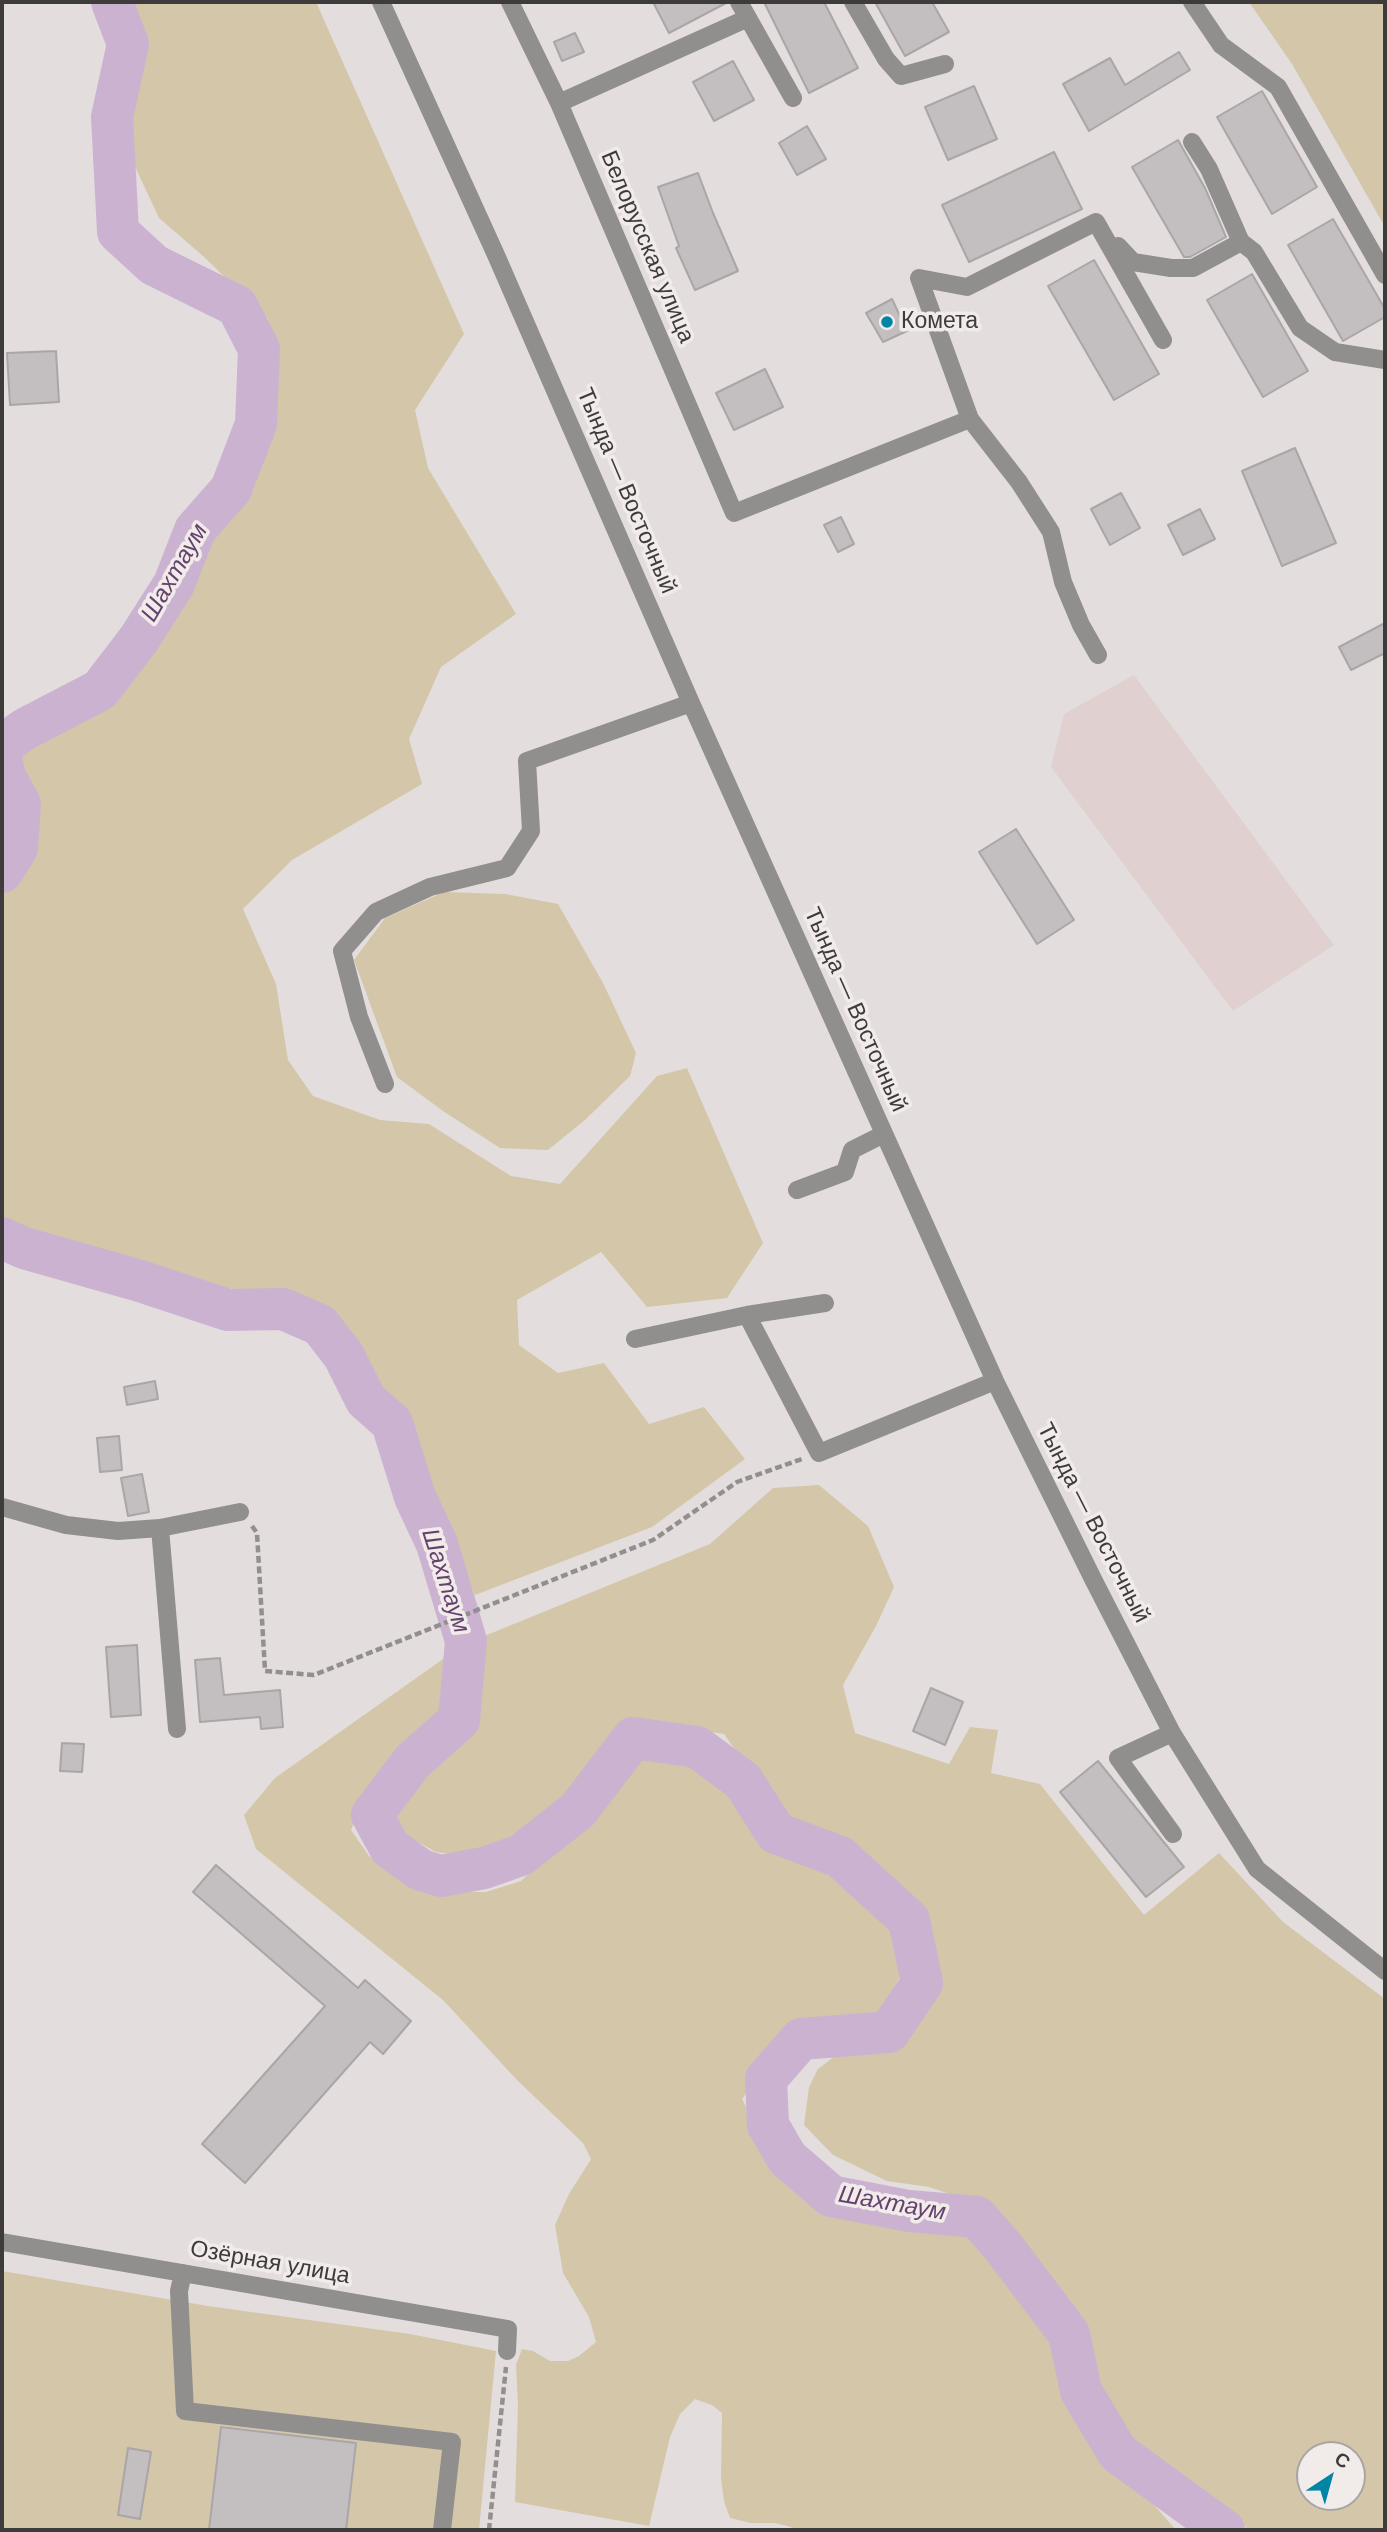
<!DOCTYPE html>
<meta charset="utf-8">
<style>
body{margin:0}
#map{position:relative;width:1387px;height:2532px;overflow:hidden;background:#e3dedd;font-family:Arial,sans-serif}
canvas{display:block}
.frame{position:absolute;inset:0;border:4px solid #3d3b3b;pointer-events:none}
.north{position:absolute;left:1296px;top:2441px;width:70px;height:70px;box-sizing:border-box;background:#f1ebea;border:2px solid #a9a5a4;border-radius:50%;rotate:36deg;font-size:19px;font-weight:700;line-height:28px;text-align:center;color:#3d3b3b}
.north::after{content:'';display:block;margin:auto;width:24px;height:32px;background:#0085a7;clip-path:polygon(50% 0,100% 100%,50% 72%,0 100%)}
</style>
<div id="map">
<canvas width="1387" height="2532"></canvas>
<div class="frame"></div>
<div class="north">С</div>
</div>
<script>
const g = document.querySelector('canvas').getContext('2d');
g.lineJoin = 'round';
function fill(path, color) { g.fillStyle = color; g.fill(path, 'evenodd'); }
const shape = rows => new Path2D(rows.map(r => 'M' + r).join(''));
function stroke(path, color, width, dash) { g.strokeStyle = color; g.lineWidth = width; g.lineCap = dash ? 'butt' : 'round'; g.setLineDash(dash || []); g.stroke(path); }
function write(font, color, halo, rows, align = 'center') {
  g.font = font + ' Arial,sans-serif'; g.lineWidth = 7; g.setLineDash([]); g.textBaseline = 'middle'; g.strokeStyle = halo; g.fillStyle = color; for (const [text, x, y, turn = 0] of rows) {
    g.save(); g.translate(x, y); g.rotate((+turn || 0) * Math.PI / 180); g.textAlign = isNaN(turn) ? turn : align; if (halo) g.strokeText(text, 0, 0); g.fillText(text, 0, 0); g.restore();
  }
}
fill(shape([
 [1134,675,1334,945,1233,1011,1051,767,1064,714]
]), '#e0d1d0');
fill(shape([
 [130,2,316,2,464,334,415,410,428,468,516,614,441,667,409,739,422,784,292,860,243,909,276,984,288,1060,313,1096,380,1120,429,1124,511,1176,560,1184,657,1076,687,1068,763,1243,727,1298,647,1307,601,1252,517,1300,519,1345,558,1373,604,1363,649,1424,704,1407,745,1459,652,1527,475,1595,440,1518,423,1459,402,1412,322,1314,282,1296,199,1284,103,1254,2,1219,2,897,26,858,34,795,17,754,121,689,195,585,209,538,252,479,270,396,268,319,203,256,159,218,131,158,124,107,142,56],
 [1249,2,1385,2,1385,227,1292,64],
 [444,892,505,894,558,904,603,983,636,1053,630,1076,585,1120,548,1150,500,1148,443,1111,397,1077,354,960,385,918],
 [819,1485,868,1526,894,1587,876,1626,843,1685,855,1733,949,1764,970,1727,998,1730,991,1773,1040,1784,1144,1915,1219,1853,1283,1922,1385,1999,1385,2530,1248,2530,1236,2517,1200,2502,1140,2457,1119,2427,1094,2379,1081,2331,1034,2264,983,2205,929,2187,887,2181,833,2155,804,2125,809,2087,818,2069,844,2049,877,2050,905,2033,917,2013,932,1972,925,1932,896,1889,847,1848,808,1829,777,1809,724,1734,664,1725,634,1728,589,1773,511,1842,475,1857,436,1852,409,1837,395,1823,401,1797,414,1772,471,1721,482,1637,710,1544,773,1488],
 [1352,2455,1352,2497,1310,2497,1310,2455],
 [453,1652,442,1722,393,1764,363,1801,351,1830,369,1856,433,1892,486,1892,521,1881,551,1852,602,1796,627,1761,660,1752,701,1763,734,1784,745,1813,771,1839,836,1866,878,1903,903,1934,899,1978,883,2009,859,2024,811,2024,783,2042,742,2099,783,2177,806,2199,840,2209,931,2220,981,2243,1059,2333,1069,2386,1099,2442,1176,2530,794,2530,791,2527,775,2523,751,2523,730,2518,724,2501,721,2478,722,2413,712,2405,695,2399,680,2414,670,2437,649,2526,515,2502,518,2404,516,2365,522,2349,533,2351,550,2361,568,2361,579,2356,596,2342,589,2317,563,2273,555,2225,569,2194,591,2159,583,2143,517,2080,443,2000,256,1849,244,1815,275,1778],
 [2,2271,208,2306,410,2334,496,2351,479,2530,346,2530,356,2443,222,2426,209,2530,2,2530]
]), '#d4c6a8');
stroke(shape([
 [2,745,25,729,100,690,139,639,174,584,195,530,231,489,256,424,259,349,237,306,154,265,118,232,112,117,128,44,112,2],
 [2,763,5,777,20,804,17,848,2,872],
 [2,1238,24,1248,140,1281,228,1310,283,1309,320,1325,344,1356,366,1400,392,1423,415,1497,437,1544,466,1641,459,1720,412,1762,372,1815,390,1848,421,1870,441,1876,484,1868,521,1855,578,1810,633,1738,697,1747,743,1781,776,1833,840,1857,909,1920,922,1983,889,2032,801,2039,766,2079,768,2125,787,2158,831,2196,909,2211,977,2217,1004,2248,1069,2334,1081,2391,1118,2453,1224,2530]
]), '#cbb2d1', 42);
const building = shape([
 [653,2,728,2,669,33,653,2],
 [764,2,824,2,858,68,809,93,764,2],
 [875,2,932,2,949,32,905,56,875,2],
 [575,33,584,52,562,61,554,42,575,33],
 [1179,52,1190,70,1089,131,1063,84,1110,58,1125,85,1179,52],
 [733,61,754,100,714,121,693,82,733,61],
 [974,86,997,139,948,160,925,107,974,86],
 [1262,91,1317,187,1272,214,1217,117,1262,91],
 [807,126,826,159,797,175,779,143,807,126],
 [1178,140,1205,188,1226,237,1190,257,1184,257,1132,167,1178,140],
 [1054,152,1082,209,969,262,942,205,1054,152],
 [698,173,713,213,738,271,695,290,676,248,679,246,658,187,698,173],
 [1333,219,1385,309,1385,317,1343,341,1288,245,1333,219],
 [1094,260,1159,374,1114,400,1048,286,1094,260],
 [1252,274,1308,371,1263,397,1207,300,1252,274],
 [892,299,907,331,883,342,866,313,892,299],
 [56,351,59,402,10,405,7,353,56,351],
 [765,369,783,407,734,430,716,393,765,369],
 [1295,448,1336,543,1282,566,1242,471,1295,448],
 [1121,493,1140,528,1110,545,1091,509,1121,493],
 [1200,509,1215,539,1183,555,1168,525,1200,509],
 [841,517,854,544,838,552,824,525,841,517],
 [1385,623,1385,653,1351,670,1339,647,1385,623],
 [1016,829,1074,920,1037,944,979,852,1016,829],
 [155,1381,158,1399,127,1405,124,1387,155,1381],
 [119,1436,122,1470,100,1472,97,1438,119,1436],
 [142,1474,149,1512,128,1516,121,1478,142,1474],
 [137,1645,141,1715,111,1717,106,1647,137,1645],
 [220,1658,224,1695,280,1690,283,1727,261,1729,260,1717,200,1722,195,1660,220,1658],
 [931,1688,963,1702,945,1745,913,1731,931,1688],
 [62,1743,84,1744,82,1772,60,1771,62,1743],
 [1098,1761,1184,1867,1146,1897,1060,1792,1098,1761],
 [216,1865,358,1988,365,1980,411,2021,383,2054,370,2042,245,2183,202,2144,325,2006,193,1892,216,1865],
 [221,2427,356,2443,346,2530,209,2530,221,2427],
 [128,2448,151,2452,140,2519,118,2515,128,2448]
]);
fill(building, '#c3bec0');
stroke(building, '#aaa5a7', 2);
stroke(shape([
 [252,1526,257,1533,265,1671,314,1675,653,1540,737,1482,802,1459],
 [489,2530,506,2367]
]), '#928f8e', 4.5, [7, 3.5]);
stroke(shape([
 [381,2,496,255,691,703,995,1381,1093,1579,1172,1733,1257,1869,1385,1971],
 [510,2,559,103,734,513,970,419,919,278,967,287,1096,222,1163,340],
 [739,2,793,98],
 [853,2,886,59,901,76,945,64],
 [1192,2,1221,45,1278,87,1385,275],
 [559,103,748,18],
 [1192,142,1209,169,1241,242],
 [1118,246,1133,262,1171,268,1193,268,1241,242,1254,252,1300,328,1335,352,1385,360],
 [970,419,1019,482,1051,532,1063,582,1081,625,1098,655],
 [385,1084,359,1017,342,951,376,912,430,887,507,868,531,831,527,761,691,703],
 [797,1190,845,1172,852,1150,884,1134],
 [825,1303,747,1315,819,1453,995,1381],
 [635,1339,747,1315],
 [2,1507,66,1525,118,1531,160,1528,177,1729],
 [160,1528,240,1512],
 [1172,1733,1118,1758,1173,1834],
 [2,2242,508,2329,507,2351],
 [183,2273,179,2291,185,2411,452,2442,442,2530]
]), '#908f8d', 18);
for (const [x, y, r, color] of [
 [887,322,7,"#0085a7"]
]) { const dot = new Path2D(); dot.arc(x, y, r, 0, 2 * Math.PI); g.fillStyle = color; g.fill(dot); stroke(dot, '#f1ebea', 2.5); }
write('23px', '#3d3b3b', '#f1ebea', [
 ["Белорусская улица",647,247,67],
 ["Тында — Восточный",626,491,67],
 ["Тында — Восточный",855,1010,66],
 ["Тында — Восточный",1093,1523,63],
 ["Озёрная улица",270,2263,10]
]);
write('23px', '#3d3b3b', '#f1ebea', [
 ["Комета",901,322]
], 'left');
write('italic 24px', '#65426e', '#f1ebea', [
 ["Шахтаум",175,573,-60],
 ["Шахтаум",445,1581,72],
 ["Шахтаум",892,2204,10]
]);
</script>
